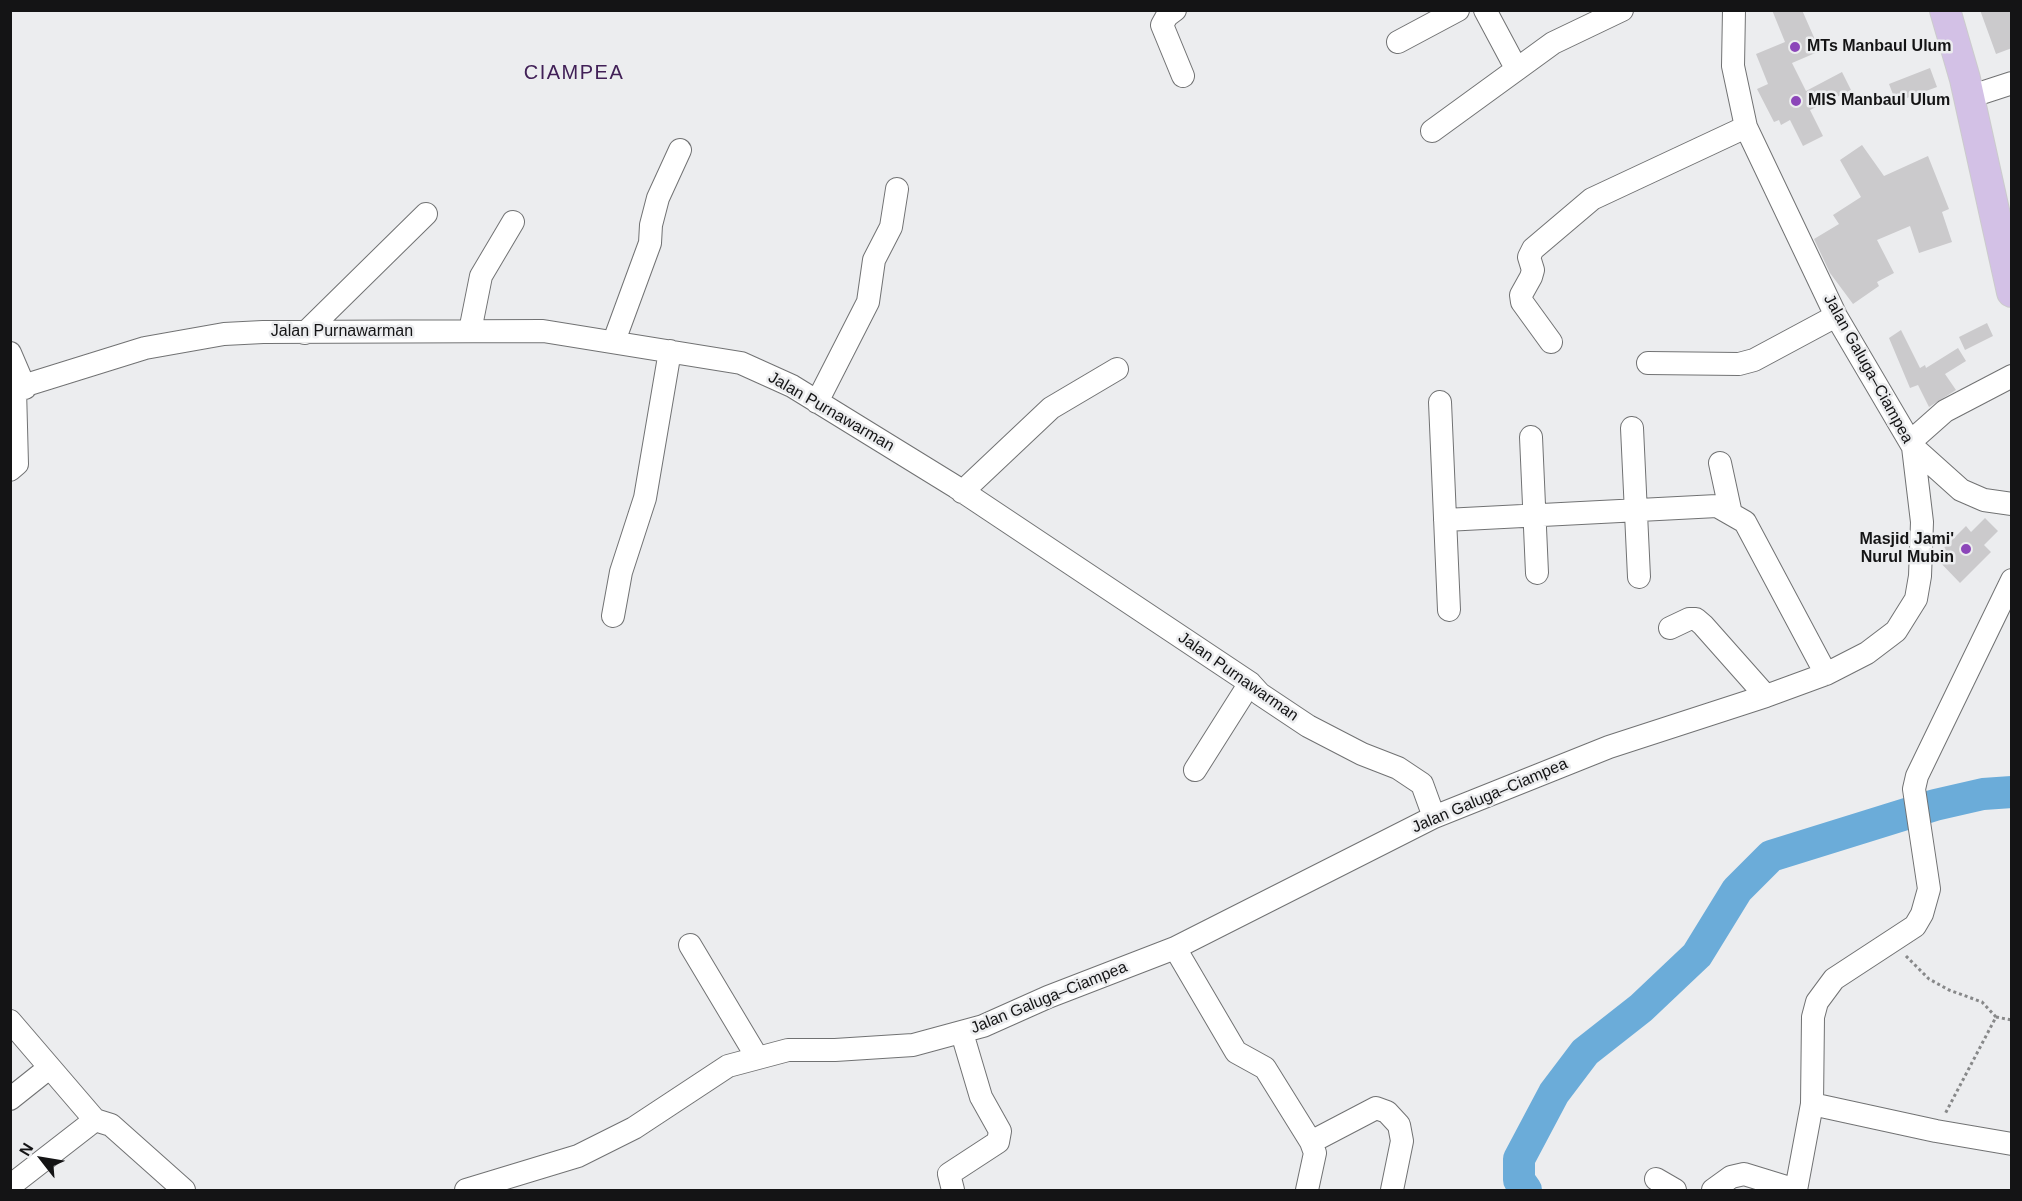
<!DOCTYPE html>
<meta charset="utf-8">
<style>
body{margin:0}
#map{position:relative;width:2022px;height:1201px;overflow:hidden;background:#ecedef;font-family:Arial,sans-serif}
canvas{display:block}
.frame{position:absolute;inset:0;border:12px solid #141415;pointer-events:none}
.north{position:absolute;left:12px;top:1129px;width:60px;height:60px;-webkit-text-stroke:4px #ecedef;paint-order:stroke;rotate:301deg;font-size:16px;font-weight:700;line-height:24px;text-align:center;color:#141415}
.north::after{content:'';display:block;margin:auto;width:21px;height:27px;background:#141415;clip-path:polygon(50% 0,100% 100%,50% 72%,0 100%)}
</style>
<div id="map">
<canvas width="2022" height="1201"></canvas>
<div class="frame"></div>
<div class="north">N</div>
</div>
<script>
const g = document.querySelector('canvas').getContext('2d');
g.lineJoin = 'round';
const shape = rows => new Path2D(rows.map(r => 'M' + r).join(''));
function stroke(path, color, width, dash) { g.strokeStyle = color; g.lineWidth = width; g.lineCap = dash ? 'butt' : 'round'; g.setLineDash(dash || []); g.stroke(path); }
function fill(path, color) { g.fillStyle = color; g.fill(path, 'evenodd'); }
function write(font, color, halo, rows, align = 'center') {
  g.font = font + ' Arial,sans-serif'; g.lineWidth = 5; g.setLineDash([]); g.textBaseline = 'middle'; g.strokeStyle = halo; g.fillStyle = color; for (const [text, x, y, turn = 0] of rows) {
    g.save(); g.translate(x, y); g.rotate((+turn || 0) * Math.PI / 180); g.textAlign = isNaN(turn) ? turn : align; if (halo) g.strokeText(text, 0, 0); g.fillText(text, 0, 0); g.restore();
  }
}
stroke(shape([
 [1526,1190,1519,1180,1519,1159,1554,1093,1585,1052,1641,1008,1697,955,1737,890,1771,856,1935,805,1983,794,2012,792]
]), '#6bacd9', 32);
fill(shape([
 [1772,10,1802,10,1820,51,1792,63,1806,91,1842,72,1851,90,1810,110,1823,136,1803,146,1790,120,1781,125,1779,120,1774,122,1757,89,1768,84,1756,54,1785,42],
 [1980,10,2012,10,2012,48,1996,54],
 [1930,68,1937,87,1896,102,1889,84],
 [1862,145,1884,176,1928,156,1949,209,1942,212,1952,242,1919,253,1910,226,1877,240,1894,273,1877,282,1879,286,1853,304,1830,273,1814,239,1839,224,1833,215,1861,197,1840,160],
 [1987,323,1993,336,1965,350,1959,337],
 [1901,330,1920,368,1925,365,1926,368,1958,348,1966,361,1945,374,1956,390,1929,407,1918,385,1910,388,1889,338],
 [1985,518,1998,531,1984,545,1991,552,1960,583,1935,557,1966,526,1971,532]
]), '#cbcacc');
const minor = shape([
 [1175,10,1167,16,1162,25,1183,76],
 [1485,10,1516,68],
 [1398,42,1458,10],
 [1969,97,2012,83],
 [1432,131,1553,43,1622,10],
 [470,331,481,276,513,222],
 [305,333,426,214],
 [614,341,650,243,651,225,658,198,680,150],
 [1551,342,1522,302,1521,295,1531,277,1533,270,1529,257,1533,249,1592,199,1746,127],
 [10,353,25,388],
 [1648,363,1739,364,1754,360,1836,316],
 [10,390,145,348,224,334,263,332,543,331,741,363,792,386,956,487,1250,683,1260,694,1308,726,1362,754,1398,768,1422,784,1434,817],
 [817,402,868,302,874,260,891,227,897,189],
 [1440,402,1449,610],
 [1632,428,1639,577],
 [1531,437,1537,573],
 [1910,442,1945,411,2012,376],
 [1913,447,1961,490,1984,500,2012,504],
 [1720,463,1731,514],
 [10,470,17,464,15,389],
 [962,492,1051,408,1117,369],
 [1445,520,1717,506,1745,522,1826,674],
 [613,616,621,572,645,498,670,351],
 [1670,628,1689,619,1696,619,1703,625,1766,696],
 [1195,770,1250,683],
 [690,945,757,1057],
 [1175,948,1236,1052,1265,1068,1311,1142,1315,1153,1307,1190],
 [10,1021,95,1120],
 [10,1099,49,1068],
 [1812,1104,1936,1131,2012,1144],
 [1311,1142,1376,1108,1387,1112,1399,1125,1402,1141,1392,1190],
 [1656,1179,1675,1190],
 [10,1186,95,1120,111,1125,184,1190],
 [466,1190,578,1156,634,1128,728,1066,788,1050,835,1050,913,1045,983,1026,1048,997,1175,948,1434,817,1609,747,1766,696,1826,674,1867,653,1896,631,1916,599,1920,576,1922,522,1913,447,1836,316,1746,127,1733,66,1734,10],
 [953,1190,949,1174,998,1142,1000,1131,981,1097,962,1033],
 [1713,1190,1731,1177,1744,1174,1796,1190],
 [1796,1190,1812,1104,1813,1017,1817,1002,1834,979,1915,926,1922,914,1929,889,1914,789,1917,776,2012,580]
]);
const major = shape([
 [1945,10,1965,79,2012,292]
]);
stroke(minor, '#717273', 24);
stroke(major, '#cbcbcc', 32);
stroke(shape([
 [1906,956,1929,979,1949,990,1982,1002,1996,1017,1945,1114],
 [1996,1017,2012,1020]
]), '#878889', 3, [3, 3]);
stroke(minor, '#fff', 22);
stroke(major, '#d3c1e6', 30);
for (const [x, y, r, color] of [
 [1795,47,6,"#8c46b9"],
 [1796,101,6,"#8c46b9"],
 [1966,549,6,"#8c46b9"]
]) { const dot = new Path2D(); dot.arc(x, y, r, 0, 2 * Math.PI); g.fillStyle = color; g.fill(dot); stroke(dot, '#ecedef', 2); }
write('bold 16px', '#141415', '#ecedef', [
 ["MTs Manbaul Ulum",1807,47],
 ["MIS Manbaul Ulum",1808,101],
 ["Masjid Jami'",1954,540,"right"],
 ["Nurul Mubin",1954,558,"right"]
], 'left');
write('16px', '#141415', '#ecedef', [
 ["Jalan Purnawarman",342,332],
 ["Jalan Galuga–Ciampea",1868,369,61],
 ["Jalan Purnawarman",831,412,30],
 ["Jalan Purnawarman",1238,677,35],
 ["Jalan Galuga–Ciampea",1490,796,-23],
 ["Jalan Galuga–Ciampea",1049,998,-22]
]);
g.letterSpacing = '1.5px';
write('20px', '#412057', '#ecedef', [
 ["CIAMPEA",574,73]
]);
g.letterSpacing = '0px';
</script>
